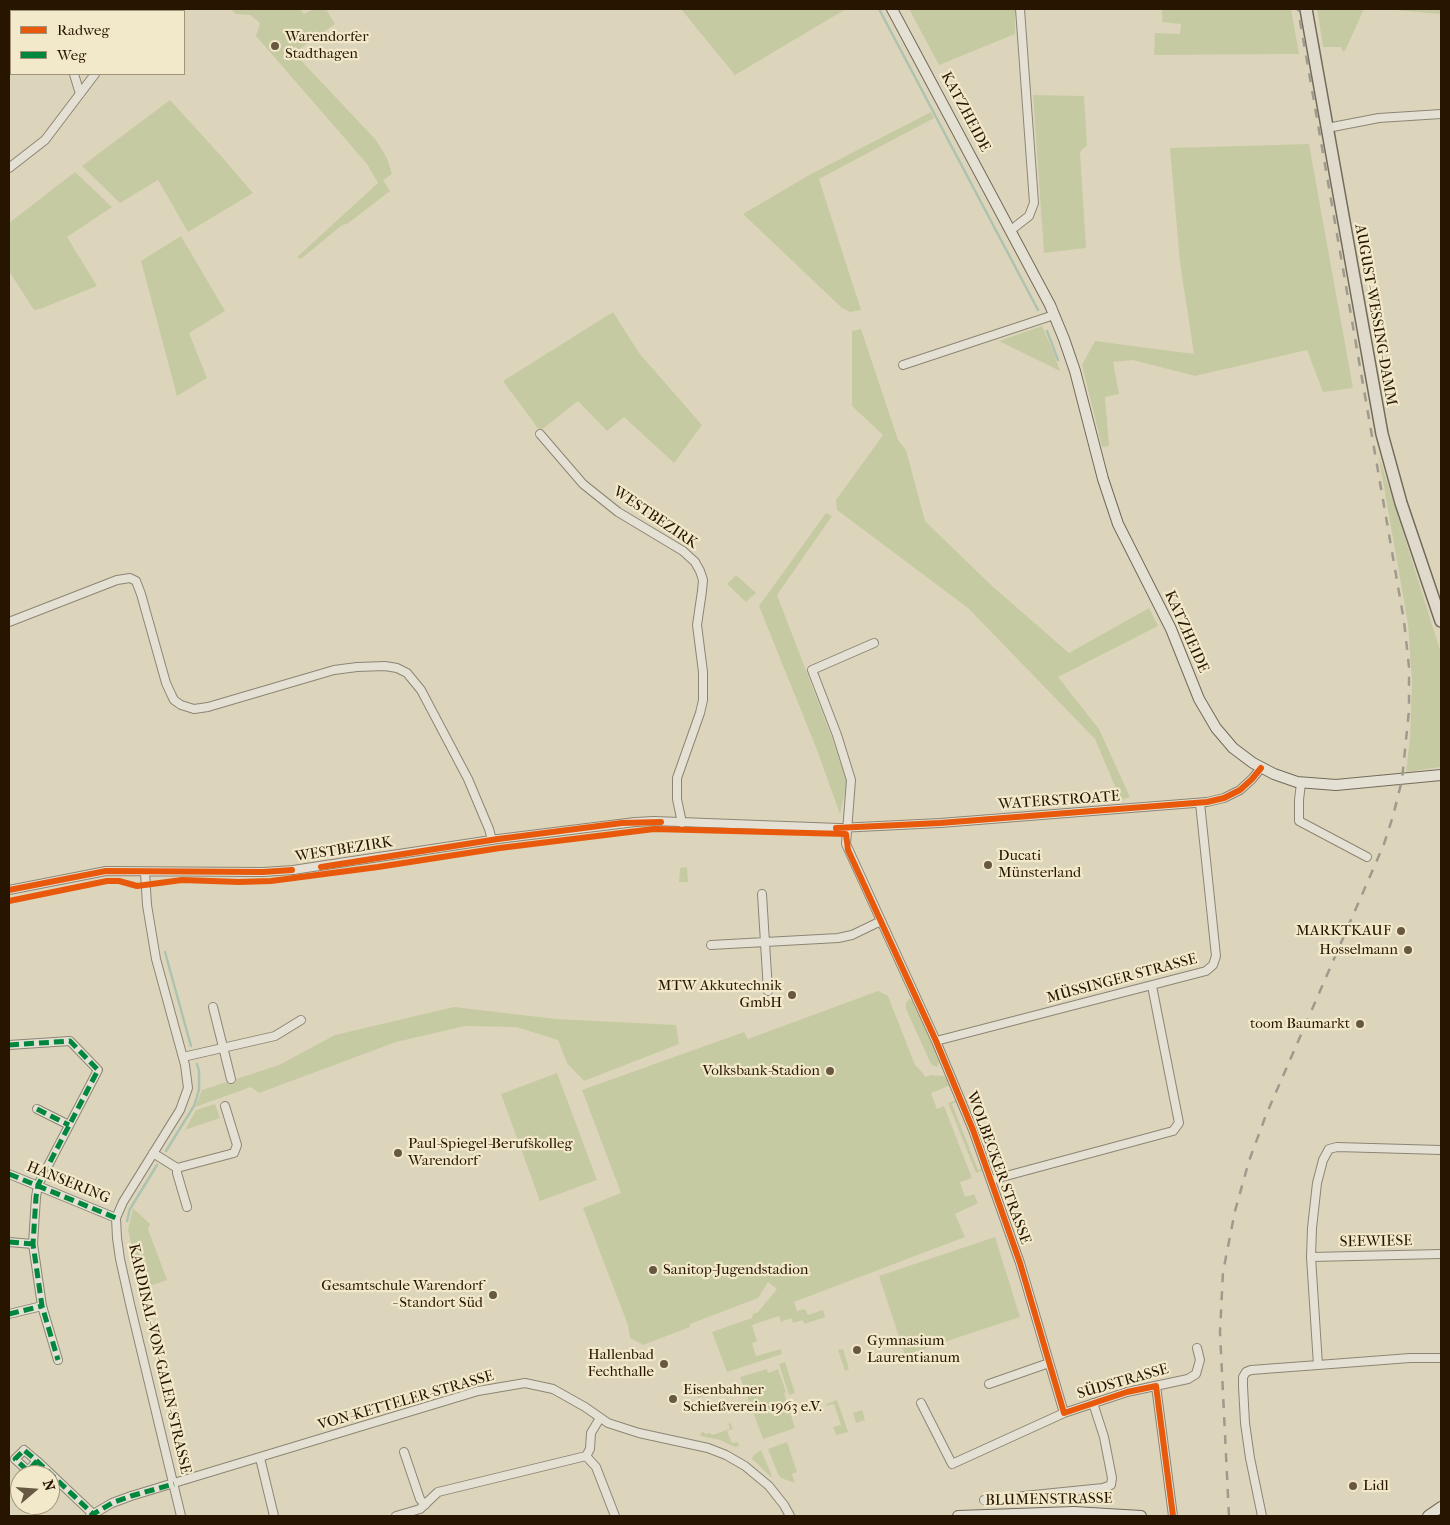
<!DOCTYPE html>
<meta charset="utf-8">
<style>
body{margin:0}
#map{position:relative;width:1450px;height:1525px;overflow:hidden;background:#ddd5bb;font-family:"IM FELL French Canon",serif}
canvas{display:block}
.frame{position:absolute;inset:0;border:10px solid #271500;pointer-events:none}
.legend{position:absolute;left:10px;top:10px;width:175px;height:65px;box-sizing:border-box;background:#f2e8ca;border:1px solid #a19479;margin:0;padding:6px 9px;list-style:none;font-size:15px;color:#271500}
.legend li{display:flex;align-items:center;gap:10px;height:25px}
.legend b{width:25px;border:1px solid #a19479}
.north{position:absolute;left:10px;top:1465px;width:50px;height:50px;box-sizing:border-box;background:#f2e8ca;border:1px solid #a19479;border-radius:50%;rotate:72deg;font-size:14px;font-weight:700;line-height:20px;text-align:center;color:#271500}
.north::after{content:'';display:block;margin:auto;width:18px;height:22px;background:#675841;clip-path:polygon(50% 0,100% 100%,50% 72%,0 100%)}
</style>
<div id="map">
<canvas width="1450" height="1525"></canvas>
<div class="frame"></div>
<ul class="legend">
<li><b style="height:6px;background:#e8590c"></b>Radweg</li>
<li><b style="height:6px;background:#00873e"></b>Weg</li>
</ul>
<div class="north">N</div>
</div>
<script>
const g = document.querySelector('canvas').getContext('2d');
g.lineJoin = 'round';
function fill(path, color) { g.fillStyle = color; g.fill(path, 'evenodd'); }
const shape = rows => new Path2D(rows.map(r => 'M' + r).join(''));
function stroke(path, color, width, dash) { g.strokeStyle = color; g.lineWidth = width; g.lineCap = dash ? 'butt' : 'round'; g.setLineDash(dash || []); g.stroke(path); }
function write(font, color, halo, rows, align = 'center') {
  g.font = font + ' "IM FELL French Canon",serif'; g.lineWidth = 4.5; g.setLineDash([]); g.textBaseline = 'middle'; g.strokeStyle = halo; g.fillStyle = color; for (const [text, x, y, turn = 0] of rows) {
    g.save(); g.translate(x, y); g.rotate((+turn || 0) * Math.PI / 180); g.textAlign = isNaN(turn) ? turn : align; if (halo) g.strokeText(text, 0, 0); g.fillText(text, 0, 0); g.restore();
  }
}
fill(shape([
 [231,9,300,9,304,14,313,9,326,9,335,24,294,53,376,140,387,158,392,174,383,180,390,191,347,224,342,225,301,259,297,257,378,183,367,164,256,36,260,23,250,15,236,14],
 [681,9,846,9,735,75],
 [909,9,1015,9,1015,34,939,65],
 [1162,9,1291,9,1299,54,1154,55,1155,33,1180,34,1181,24,1162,22],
 [1317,9,1364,9,1346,49,1343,52,1341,47,1323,47],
 [1382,9,1441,9,1441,14],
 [1033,95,1084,96,1087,145,1080,152,1086,248,1044,253],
 [170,100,222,157,253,193,188,232,158,180,120,203,82,166],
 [931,112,934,118,819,179,861,310,850,312,842,308,743,214,811,174],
 [1309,144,1353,388,1323,392,1307,350,1195,376,1133,360,1113,362,1119,394,1105,397,1109,446,1102,447,1082,365,1095,341,1194,354,1180,263,1170,148],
 [75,172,112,207,67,237,97,286,40,309,34,310,9,271,9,223],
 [181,236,225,311,189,333,207,378,177,396,141,261],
 [613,312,639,353,702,425,674,463,624,417,607,431,578,401,540,431,503,381],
 [1042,326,1053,351,1060,371,999,341],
 [861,329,898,440,906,450,925,521,991,585,1069,653,1149,608,1158,626,1058,677,1099,729,1130,797,1121,800,1095,739,968,608,837,510,836,500,883,435,852,406,852,331],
 [1378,453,1441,653,1441,767,1406,772,1410,738,1412,681,1408,624],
 [826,513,832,516,777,595,832,738,847,783,840,814,817,750,759,606],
 [736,575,756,593,746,602,727,584],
 [687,867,688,882,679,882,680,868],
 [878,991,888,996,915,1065,923,1073,925,1077,931,1075,944,1076,948,1080,951,1085,931,1093,937,1109,944,1106,972,1178,960,1182,965,1197,974,1194,978,1203,955,1214,965,1237,794,1302,797,1311,805,1309,808,1315,823,1310,825,1317,804,1324,803,1320,793,1323,791,1318,781,1322,779,1316,752,1325,757,1341,752,1343,756,1356,781,1349,782,1354,727,1372,712,1332,752,1318,753,1314,758,1312,777,1289,768,1282,758,1298,690,1324,690,1327,643,1345,630,1338,628,1325,583,1208,621,1193,582,1090,744,1032,748,1039],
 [909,999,914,1002,940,1060,937,1067,932,1065,930,1062,906,1009,906,1003],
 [454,1007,556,1019,676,1025,679,1044,584,1081,567,1063,558,1040,516,1027,465,1026,396,1042,259,1093,251,1087,195,1107,202,1090,279,1065,335,1035],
 [557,1073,597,1180,540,1201,501,1094],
 [956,1100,957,1102,952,1104,978,1170,983,1168,984,1170,976,1173,948,1103],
 [215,1104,220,1118,185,1130,196,1110],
 [133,1208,150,1224,148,1229,167,1280,141,1289,128,1230],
 [995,1237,1020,1317,905,1355,879,1276],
 [843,1349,849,1369,845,1371,838,1350],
 [785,1362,795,1393,789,1395,779,1364],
 [767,1369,768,1373,778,1369,786,1392,784,1393,795,1428,763,1439,740,1377],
 [722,1385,723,1389,698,1398,696,1394],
 [837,1400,848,1432,836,1435,833,1427,841,1425,834,1404,826,1406,826,1404],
 [862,1410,865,1420,856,1423,853,1413],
 [728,1423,731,1424,733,1429,727,1431,732,1443,738,1442,739,1446,735,1447,720,1440,701,1436,700,1433,704,1432,705,1434,710,1433,712,1435,730,1429],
 [787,1442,797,1472,792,1474,795,1483,781,1478,778,1474,768,1449],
 [761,1450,772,1476,771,1477,752,1459,753,1456]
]), '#c6caa2');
stroke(shape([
 [879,9,1038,310],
 [1047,331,1058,360],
 [165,952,191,1046],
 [166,1151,194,1106,199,1090,199,1071,197,1064],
 [127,1221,130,1209,157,1165]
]), '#adc3b0', 2.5);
const street = shape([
 [56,9,56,11],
 [134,11,136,9],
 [74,74,80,94],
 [1327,128,1379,118,1441,114],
 [9,168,45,140,95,74],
 [1011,230,1029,216,1034,203,1020,9],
 [903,365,1054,315],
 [540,434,583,484,618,512,683,551,695,562,700,571,703,580,702,591,697,625,703,672,703,700,700,713,677,778,677,799,682,823],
 [9,622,117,580,130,578,136,581,141,594,166,683,172,696,174,700,181,705,194,709,208,707,334,670,357,667,385,666,397,668,407,673,421,690,468,779,489,829,492,840],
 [874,643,812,670,837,735,851,780,846,844,936,1041,973,1130,1020,1263,1064,1413],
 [1301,783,1299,800,1299,821,1367,857],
 [145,872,147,905,156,959,185,1065,188,1088,180,1110,123,1202,116,1218,117,1238,120,1259,130,1304,181,1516],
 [9,890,106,871,263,872,293,870,498,839,635,822,654,821,839,828,940,823,1207,802,1224,798,1240,790,1252,779,1261,768],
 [762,894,768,991],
 [711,945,838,938,852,935,881,921],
 [213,1007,231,1079],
 [936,1041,1206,971,1213,965,1216,956,1200,803],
 [9,1045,70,1041,98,1070,38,1185,36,1197,33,1244,42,1306,58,1360],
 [183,1057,275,1036,301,1020],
 [37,1109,69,1125],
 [153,1153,177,1168,234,1153,237,1145,225,1106],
 [177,1168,177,1173,187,1207],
 [9,1174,116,1218],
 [991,1180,1173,1131,1179,1123,1152,986],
 [9,1242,33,1244],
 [1311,1257,1441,1254],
 [9,1314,42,1306],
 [1318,1365,1311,1257,1312,1228,1317,1183,1323,1160,1329,1149,1337,1147,1441,1150],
 [989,1384,1049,1363],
 [1156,1386,1173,1516],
 [921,1403,952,1464,1064,1413,1127,1392,1188,1379,1196,1374,1200,1360,1197,1348],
 [404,1452,420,1499,425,1505],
 [586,1456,596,1467,615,1516],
 [586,1456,590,1449,591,1433,600,1418],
 [260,1458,274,1516],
 [37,1461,28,1471,15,1459,24,1450,37,1461,93,1514],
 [984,1500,1103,1488,1111,1485,1112,1478,1104,1437,1093,1403],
 [90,1516,112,1503,131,1496,478,1391,525,1383,553,1389,585,1407,608,1423,639,1433,708,1448,726,1455,745,1466,769,1486,784,1505,790,1516],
 [396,1516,420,1509,438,1492,586,1456],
 [1262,1516,1250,1458,1245,1423,1243,1386,1243,1377,1246,1372,1251,1370,1318,1365,1410,1358,1441,1358]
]);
const secondary = shape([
 [892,9,1050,305,1064,339,1075,371,1103,479,1118,524,1171,629,1199,699,1216,728,1233,748,1253,763,1274,774,1297,782,1336,785,1441,775],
 [958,1516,1074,1512,1141,1516],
 [1428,1516,1441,1507]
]);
const primary = shape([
 [1306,9,1382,434,1401,503,1441,621]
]);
stroke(street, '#8c8574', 10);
stroke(secondary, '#726b5b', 12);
stroke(primary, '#726b5b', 14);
stroke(street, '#e4e0d3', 8);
stroke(secondary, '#e4e0d3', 10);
stroke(primary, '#dfdacb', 11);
stroke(shape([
 [1229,1516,1220,1332,1223,1272,1235,1211,1249,1161,1266,1115,1384,844,1393,816,1402,780,1409,710,1409,667,1404,621,1298,9]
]), '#9f9a8e', 2.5, [9, 9]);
stroke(shape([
 [9,1045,70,1041,98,1070,38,1185,36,1197,33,1244,42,1306,58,1360],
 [37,1109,69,1125],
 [9,1174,116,1218],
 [9,1242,33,1244],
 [9,1314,42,1306],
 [37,1461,28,1471,15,1459,24,1450,37,1461,93,1514],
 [90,1516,112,1503,131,1496,174,1484]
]), '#00873e', 5, [10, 5]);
stroke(shape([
 [836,828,940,823,1207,802,1224,798,1240,790,1252,779,1261,768],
 [321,867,498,839,622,823,661,822],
 [9,890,106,871,263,872,292,870],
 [9,901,107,881,119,881,137,886,182,880,239,882,271,881,378,867,500,848,654,829,846,834,848,850,936,1041,973,1130,1020,1263,1064,1413,1127,1392,1156,1386,1173,1516]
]), '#e8590c', 6);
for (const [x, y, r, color] of [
 [275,46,5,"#675841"],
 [988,865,5,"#675841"],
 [1401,931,5,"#675841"],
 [1408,950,5,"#675841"],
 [792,995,5,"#675841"],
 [1360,1024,5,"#675841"],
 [830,1071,5,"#675841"],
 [398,1153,5,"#675841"],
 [653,1270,5,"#675841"],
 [493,1295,5,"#675841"],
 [857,1350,5,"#675841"],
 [664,1364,5,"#675841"],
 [673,1399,5,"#675841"],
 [1353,1486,5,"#675841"]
]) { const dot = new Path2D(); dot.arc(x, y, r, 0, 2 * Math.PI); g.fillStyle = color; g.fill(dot); stroke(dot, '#f2e8ca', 2); }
write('15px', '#271500', '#f2e8ca', [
 ["Warendorfer",285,37],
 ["Stadthagen",285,54],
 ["Ducati",998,856],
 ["Münsterland",998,873],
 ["MARKTKAUF",1391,931,"right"],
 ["Hosselmann",1398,950,"right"],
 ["MTW Akkutechnik",782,986,"right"],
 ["GmbH",782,1003,"right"],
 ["toom Baumarkt",1350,1024,"right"],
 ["Volksbank-Stadion",820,1071,"right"],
 ["Paul-Spiegel-Berufskolleg",408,1144],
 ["Warendorf",408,1161],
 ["Sanitop-Jugendstadion",663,1270],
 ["Gesamtschule Warendorf",483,1286,"right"],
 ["- Standort Süd",483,1303,"right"],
 ["Gymnasium",867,1341],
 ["Laurentianum",867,1358],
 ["Hallenbad",654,1355,"right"],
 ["Fechthalle",654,1372,"right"],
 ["Eisenbahner",683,1390],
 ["Schießverein 1963 e.V.",683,1407],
 ["Lidl",1363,1486]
], 'left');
write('15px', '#271500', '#f2e8ca', [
 ["KATZHEIDE",965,112,62],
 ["AUGUST-WESSING-DAMM",1375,315,80],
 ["WESTBEZIRK",655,518,34],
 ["KATZHEIDE",1186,632,66],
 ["WATERSTROATE",1059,801,-4],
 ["WESTBEZIRK",344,850,-9],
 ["MÜSSINGER STRASSE",1122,979,-15],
 ["WOLBECKER STRASSE",998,1168,70],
 ["HANSERING",68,1183,22],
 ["SEEWIESE",1376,1242,-1],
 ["KARDINAL-VON-GALEN-STRASSE",159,1359,77],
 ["SÜDSTRASSE",1123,1382,-16],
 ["VON-KETTELER-STRASSE",406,1401,-16],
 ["BLUMENSTRASSE",1049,1500,-1]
]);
</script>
